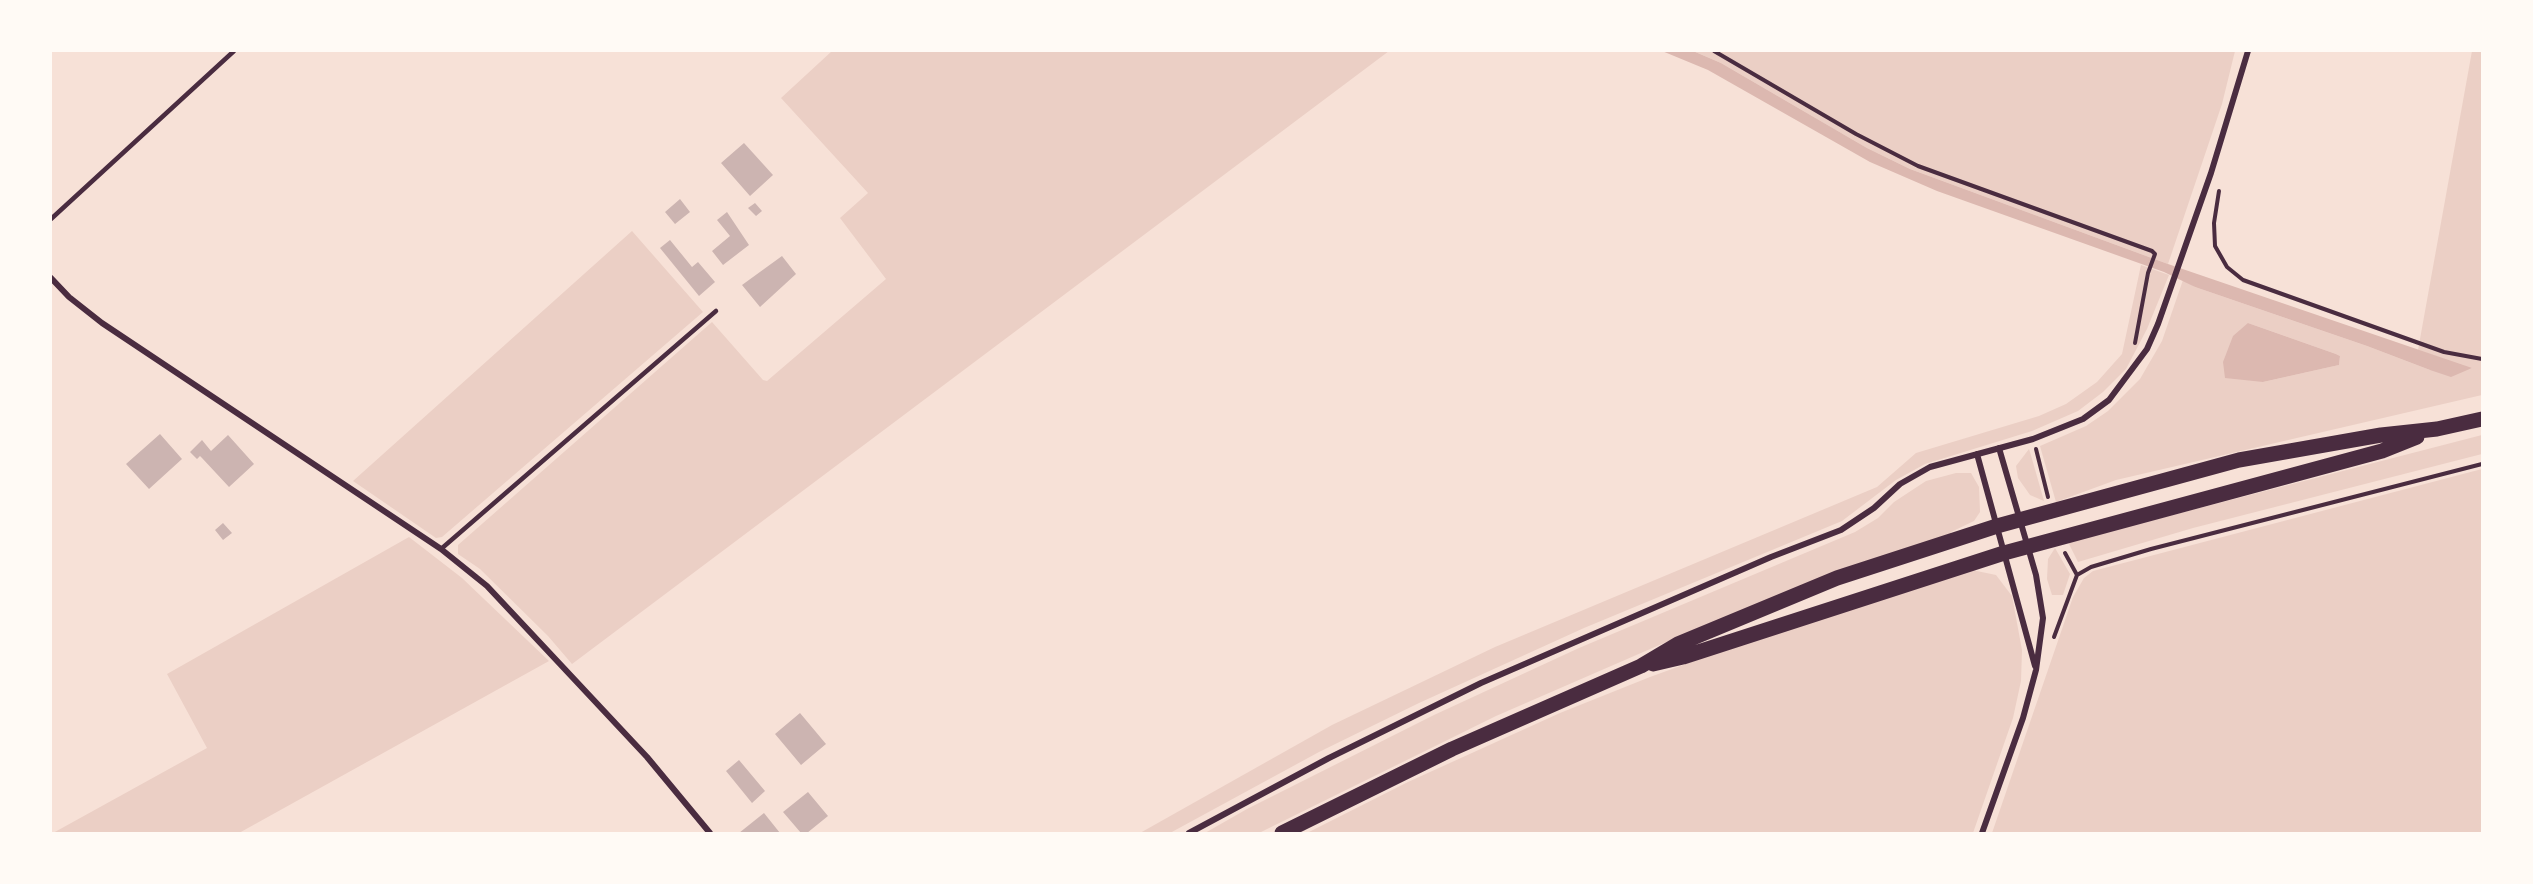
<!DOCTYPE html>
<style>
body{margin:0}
#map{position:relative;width:2533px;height:884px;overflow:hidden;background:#f7e1d7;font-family:Roboto,sans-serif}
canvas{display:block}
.frame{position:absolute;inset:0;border:52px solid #fffaf5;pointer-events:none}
</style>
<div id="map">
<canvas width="2533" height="884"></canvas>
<div class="frame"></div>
</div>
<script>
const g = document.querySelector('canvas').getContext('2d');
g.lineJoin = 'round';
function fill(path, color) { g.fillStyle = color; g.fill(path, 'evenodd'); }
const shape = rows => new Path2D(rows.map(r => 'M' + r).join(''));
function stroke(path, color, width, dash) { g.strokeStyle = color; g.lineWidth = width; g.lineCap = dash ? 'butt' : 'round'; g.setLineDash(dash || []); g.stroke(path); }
fill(shape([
 [832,51,1389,51,572,664,548,636,480,569,458,554,458,545,712,322,763,380,767,381,886,279,840,218,868,193,781,98],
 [1693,51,2235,51,2222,104,2168,264,1910,169,1867,148,1721,63],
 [2472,51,2482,51,2482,395,2116,480,2056,502,2040,446,2086,426,2108,411,2140,379,2162,341,2183,280,2195,287,2367,346,2430,370,2472,369,2418,350],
 [2248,323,2336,354,2340,356,2339,365,2263,382],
 [632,231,703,312,442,537,436,538,353,481],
 [2141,265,2169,275,2147,329,2126,369,2103,392,2078,411,2032,431,1925,464,1896,480,1842,521,1584,628,1419,703,1319,752,1170,833,1140,833,1332,725,1495,647,1877,487,1916,453,2039,416,2066,404,2097,382,2122,354],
 [2482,435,2482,454,2193,528,2078,562,2068,542],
 [2029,449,2030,452,2044,501,2030,495,2018,478,2016,466],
 [2482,469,2482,833,1992,833,2073,597,2084,578,2093,571],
 [1956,473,1971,473,1979,487,1980,512,1974,521,1951,532,1951,535,1710,623,1496,716,1259,833,1205,833,1247,809,1434,715,1579,648,1855,532,1878,518,1894,502,1926,481],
 [409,537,462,578,549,661,239,833,53,833,207,748,167,674],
 [2055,548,2070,574,2063,595,2052,595,2047,579,2048,559],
 [1972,570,1996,575,2012,596,2022,650,2021,681,2013,718,1973,833,1307,833,1408,782,1560,713,1650,677,1760,637]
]), '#ebcfc5');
fill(shape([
 [1662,51,1693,51,1721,63,1867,148,1910,169,2168,264,2472,368,2451,377,2430,370,2367,346,2195,287,2164,272,1937,191,1870,162,1708,70],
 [2248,323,2336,354,2340,356,2339,365,2263,382,2225,378,2223,362,2233,336]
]), '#dcb8b0');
fill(shape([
 [744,143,773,175,750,196,721,163],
 [680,199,690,212,675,224,665,212],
 [755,203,762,211,756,216,748,208],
 [727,212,749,245,723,265,712,251,730,236,717,220],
 [670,240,692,267,698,262,715,282,699,296,660,248],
 [782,256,796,274,760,307,742,285],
 [160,434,182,459,149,489,126,464],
 [228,435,254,464,229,487,202,458,200,456,197,459,190,452,202,440,211,451],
 [223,523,232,533,223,540,215,530],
 [800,713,826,744,801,765,775,734],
 [739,760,765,791,752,803,726,771],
 [808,792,828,816,807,833,801,833,783,812],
 [764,813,780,833,739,833]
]), '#ccb4b1');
stroke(shape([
 [1714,51,1856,134,1918,166,2152,251,2155,254,2148,273,2135,343],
 [2219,191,2214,223,2215,246,2227,267,2243,280,2444,352,2482,359],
 [2036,449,2048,497],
 [2077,575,2091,567,2151,549,2482,464],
 [2054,637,2077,575,2065,553]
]), '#4a2c40', 4);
stroke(shape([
 [51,219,234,51],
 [441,549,716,311]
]), '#4a2c40', 4.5);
stroke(shape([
 [51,278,69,297,102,323,441,549,487,586,647,757,710,833],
 [1977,454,2035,666],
 [1189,833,1329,758,1481,683,1771,557,1841,530,1874,508,1900,484,1930,467,2033,439,2083,419,2109,400,2147,349,2158,324,2211,173,2248,51],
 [1982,833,2023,718,2036,670,2043,618,2036,575,1999,448]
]), '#4a2c40', 6);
stroke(shape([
 [1653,664,1683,657,2004,553,2382,451,2417,437],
 [1282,833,1452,749,1641,666,1678,644,1837,578,1997,526,2239,460,2381,435,2437,429,2482,419]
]), '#4a2c40', 15);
</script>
